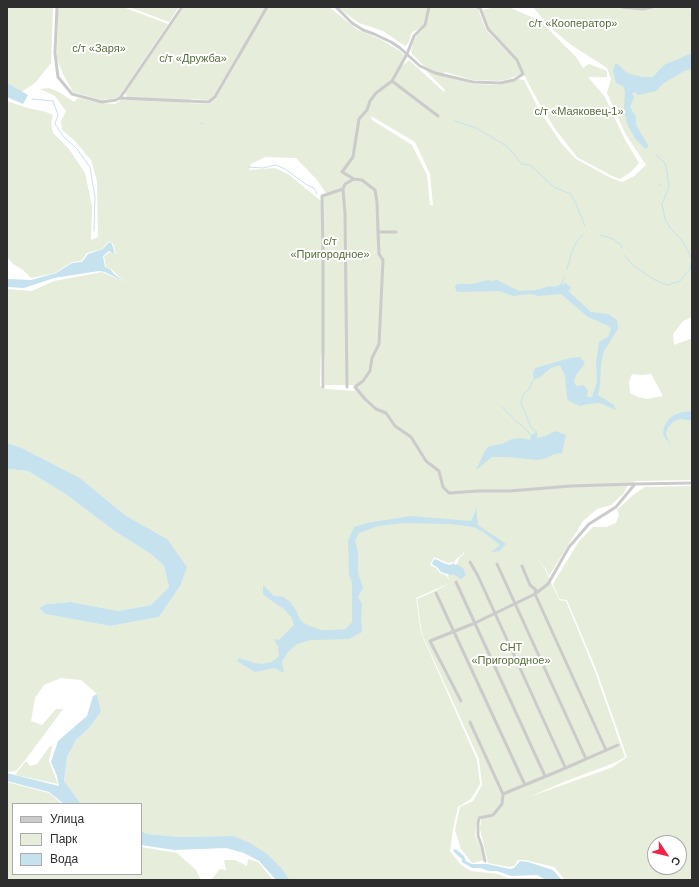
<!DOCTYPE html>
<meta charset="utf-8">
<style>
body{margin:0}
#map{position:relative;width:699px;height:887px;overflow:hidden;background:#fff;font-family:Helvetica,sans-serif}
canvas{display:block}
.frame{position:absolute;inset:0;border:8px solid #2e2e2e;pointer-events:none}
.legend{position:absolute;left:12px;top:803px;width:130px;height:72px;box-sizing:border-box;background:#fff;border:1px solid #ababab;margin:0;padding:5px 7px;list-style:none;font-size:12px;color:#2e2e2e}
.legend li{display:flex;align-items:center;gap:8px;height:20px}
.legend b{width:20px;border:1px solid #ababab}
.north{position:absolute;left:647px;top:835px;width:40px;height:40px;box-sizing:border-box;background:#fff;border:1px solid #ababab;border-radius:50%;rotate:125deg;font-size:11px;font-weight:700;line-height:16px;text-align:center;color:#2e2e2e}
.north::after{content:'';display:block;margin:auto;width:14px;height:18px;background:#f32245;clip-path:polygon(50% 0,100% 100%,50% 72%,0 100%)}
</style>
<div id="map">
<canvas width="699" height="887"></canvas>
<div class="frame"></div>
<ul class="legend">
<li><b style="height:5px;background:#cbcbcb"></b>Улица</li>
<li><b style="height:11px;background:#e6edda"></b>Парк</li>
<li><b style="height:11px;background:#c5e2ee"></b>Вода</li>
</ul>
<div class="north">С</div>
</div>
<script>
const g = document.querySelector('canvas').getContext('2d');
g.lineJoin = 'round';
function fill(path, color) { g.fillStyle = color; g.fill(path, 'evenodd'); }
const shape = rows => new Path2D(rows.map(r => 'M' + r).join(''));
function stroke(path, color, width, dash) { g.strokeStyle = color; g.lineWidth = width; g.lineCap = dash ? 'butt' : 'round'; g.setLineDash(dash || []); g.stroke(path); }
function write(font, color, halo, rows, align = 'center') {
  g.font = font + ' Helvetica,sans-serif'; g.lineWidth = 4; g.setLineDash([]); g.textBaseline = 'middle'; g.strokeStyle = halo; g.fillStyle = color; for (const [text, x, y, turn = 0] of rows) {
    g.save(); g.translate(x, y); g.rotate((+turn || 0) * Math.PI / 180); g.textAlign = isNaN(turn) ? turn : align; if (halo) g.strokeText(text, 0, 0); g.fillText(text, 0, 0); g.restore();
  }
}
fill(shape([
 [7,7,53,7,51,63,35,83,20,93,7,83],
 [58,7,123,7,168,24,118,98,102,100,73,92,64,76,57,59],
 [129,7,179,7,169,22],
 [184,7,329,7,358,30,380,39,400,51,405,56,397,70,409,60,444,92,445,90,427,72,424,66,412,54,411,51,414,39,424,28,414,31,411,34,409,42,405,46,383,31,359,23,337,7,468,7,478,9,486,30,507,52,509,50,488,28,482,10,497,7,509,7,540,21,576,57,583,68,589,64,607,71,607,77,588,77,605,97,625,140,639,163,631,172,620,179,612,176,577,157,555,129,538,101,523,73,509,79,499,81,473,80,445,72,443,76,473,84,499,85,519,79,524,80,539,110,561,143,576,159,611,178,622,182,633,177,646,165,625,133,607,93,611,79,607,68,570,44,551,28,533,7,690,7,692,15,692,317,683,321,673,334,674,345,690,339,692,340,692,411,682,412,674,415,664,427,667,441,670,445,666,434,668,428,673,422,680,419,692,421,692,480,636,481,628,485,624,493,611,505,597,509,583,521,549,576,546,569,537,559,545,569,559,600,566,601,594,669,625,757,614,763,566,781,529,797,613,767,627,757,596,669,567,600,559,599,553,584,579,541,593,527,606,527,616,523,619,515,617,510,633,495,645,487,692,486,692,880,565,880,554,867,525,860,518,860,514,866,509,867,488,863,480,829,481,819,492,816,491,814,477,818,475,836,482,851,484,859,482,861,472,863,461,849,455,830,460,807,473,801,482,785,479,759,422,634,417,599,435,591,450,583,416,598,421,633,477,760,480,784,471,799,458,807,453,829,450,851,460,864,471,871,498,874,507,878,538,878,541,880,290,880,283,870,233,836,180,837,147,834,141,831,141,804,81,804,64,781,67,757,76,740,88,729,101,712,97,694,81,680,61,678,44,685,35,698,31,721,42,725,56,709,63,709,26,759,16,771,7,772,7,469,28,471,67,495,113,530,151,554,164,566,169,587,151,605,118,611,71,602,47,604,39,608,45,614,110,626,159,617,180,586,167,539,125,515,80,478,22,448,7,443,7,289,32,291,54,281,102,272,125,282,111,269,106,267,104,256,110,252,116,254,113,244,109,241,102,249,87,253,81,261,72,262,55,273,31,278,23,270,13,264,8,258,7,256,7,101,28,108,46,112,53,115,51,123,53,133,69,149,85,173,92,206,91,240,98,237,97,181,91,160,75,141,62,130,61,121,66,111,55,96,40,89,49,88,59,92,74,102,78,98,102,103,115,104,121,100,133,100,127,97,125,92],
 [237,57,239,59,216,99,210,104,188,103,191,99,209,100,215,96],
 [371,116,415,142,430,174,433,205,430,205,427,175,412,145,372,120],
 [265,157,296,158,317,180,326,193,321,201,288,174,275,168,249,170,251,164],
 [321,353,325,357,325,385,354,385,355,391,326,389,320,386],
 [632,374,641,375,651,374,663,396,647,399,638,397,630,393,629,382],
 [462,550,464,554,459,558,458,562,448,576,449,581,447,576,440,573,436,568,430,565,434,557,448,563,455,562,456,559,463,554],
 [655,843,679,843,679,867,655,867],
 [50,746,52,747,49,761,58,784,16,775,17,772,26,761,30,766,37,764],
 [7,782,49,793,62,804,13,804,13,874,141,874,141,847,177,853,196,870,201,880,8,880,7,868],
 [248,859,258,862,273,880,208,880,212,879,220,869,226,870,224,860,235,860,247,866]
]), '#e6edda');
fill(shape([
 [692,53,692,69,684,71,664,83,656,91,638,95,635,92,632,93,634,97,630,107,636,117,636,125,649,147,645,149,635,138,627,124,624,111,625,91,623,86,616,83,613,71,615,64,618,64,627,73,642,77,653,77,664,65],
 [7,83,28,95,23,104,7,97],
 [109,242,112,244,115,254,109,251,103,256,105,267,110,269,114,274,125,282,105,272,99,271,54,278,24,288,7,287,7,279,31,280,56,273,72,263,82,262,88,254,103,249],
 [488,280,492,281,497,280,519,291,536,290,550,286,554,287,566,283,571,288,568,291,591,312,608,314,617,320,618,329,604,351,601,364,600,386,598,395,614,405,616,410,600,403,588,404,580,406,569,401,567,398,565,375,560,365,551,368,539,378,534,379,533,373,535,368,570,358,580,357,585,363,576,375,574,382,576,386,583,385,588,390,587,397,592,397,597,382,596,364,599,342,608,337,611,329,607,325,588,317,561,294,539,296,531,294,513,296,499,291,459,292,456,291,455,286,458,284,473,284],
 [692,411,692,421,680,419,673,422,668,428,666,434,671,447,663,434,664,427,669,419,674,415,682,412],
 [555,431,566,435,562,453,554,454,547,458,537,460,508,457,492,457,476,470,486,449,490,446,502,444,512,439,522,438,530,440,531,436,537,432,537,438,546,436],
 [7,443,22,448,80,478,125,515,167,539,187,567,180,586,159,617,110,626,45,614,39,608,47,604,71,602,118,611,151,605,169,587,164,566,151,554,113,530,67,495,28,471,7,469],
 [476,507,478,525,506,544,499,551,491,552,500,545,482,531,473,527,451,524,403,523,378,526,359,533,355,541,358,552,358,573,363,588,358,597,362,604,361,619,362,626,362,632,349,639,311,640,297,644,288,652,282,662,284,673,275,668,255,672,237,661,239,658,254,663,262,664,272,662,279,656,278,647,274,639,279,640,294,625,292,618,284,609,272,601,263,594,263,585,274,596,283,597,289,601,296,610,300,620,307,625,321,630,331,630,346,629,352,622,352,583,349,574,348,541,354,527,367,523,411,516,471,521,474,515],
 [435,559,446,564,450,565,454,563,455,565,458,565,463,568,466,575,461,579,453,574,450,575,441,572,437,567,432,564,433,561],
 [97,694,101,712,88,729,76,740,67,757,64,781,81,804,64,804,49,792,7,781,7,773,59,786,57,776,51,762,58,741,87,716,93,696],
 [141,831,147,834,180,837,233,836,250,843,267,854,283,870,290,880,276,880,259,861,244,853,226,848,174,850,141,845],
 [453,849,457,850,464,856,466,861,472,864,487,864,510,869,514,868,520,861,528,862,553,870,562,880,544,879,537,875,511,876,497,871,489,871,480,868,472,868,462,862,462,859,454,852]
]), '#c5e2ee');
stroke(shape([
 [32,99,53,101,58,115,55,124,63,136,77,149,90,167,95,197,94,231],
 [455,121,476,128,508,147,522,164,530,165,554,187,571,194,576,204,585,226],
 [200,123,204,124],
 [248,167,263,168,276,165,285,169,307,185,314,188,317,194],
 [658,186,661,184],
 [600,235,613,239,621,245,622,248],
 [624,255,634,266,655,280,667,285,680,281,690,269,692,260,688,251,681,239,670,228,665,219,662,204,669,187,667,172,665,163,656,155],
 [567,269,572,252,576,243,583,234],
 [560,286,565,277],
 [502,407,516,421,527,430,531,436,537,432,531,427,521,403,523,395,529,389,534,379]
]), '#c5e2ee', 1);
stroke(shape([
 [57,7,55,53,58,77,72,94,102,102,116,100,120,98,209,102,215,97,267,7],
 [336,7,352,23,363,30,374,34,391,42,400,48,420,66,435,73,473,82,500,83,514,80,523,74,517,60,488,29,480,8,477,7],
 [622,7,643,9,652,7],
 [392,81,438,116],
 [120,98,182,7],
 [343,189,345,213,347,387],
 [378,232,377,202,375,190,362,180,354,179,342,172,353,157,359,119,367,110,370,101,376,93,392,81,407,54,414,36,425,25,429,7],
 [396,232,378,232,379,254,383,260,379,344,372,358,370,371,363,381,355,387,365,399,376,409,386,413,395,426,411,437,426,461,439,471,443,487,449,493,478,491,509,491,571,486,635,484],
 [323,387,323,254,322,196,343,189,345,184,354,179],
 [470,562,478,576,565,767],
 [497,564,586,759],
 [522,566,530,585,536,590,535,594,606,750],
 [456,582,545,776],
 [436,593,525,785],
 [461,701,430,641,475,623,535,594,548,584,569,547,589,524,616,507,635,484,692,483],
 [470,722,503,794],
 [485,861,482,847,478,836,478,823,479,818,493,815,502,804,503,794,561,770,618,745]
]), '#cbcbcb', 3);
write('11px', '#566d38', '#fff', [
 ["с/т «Кооператор»",573,24],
 ["с/т «Заря»",99,49],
 ["с/т «Дружба»",193,59],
 ["с/т «Маяковец-1»",579,112],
 ["с/т",330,242],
 ["«Пригородное»",330,255],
 ["СНТ",511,648],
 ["«Пригородное»",511,661]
]);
</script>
